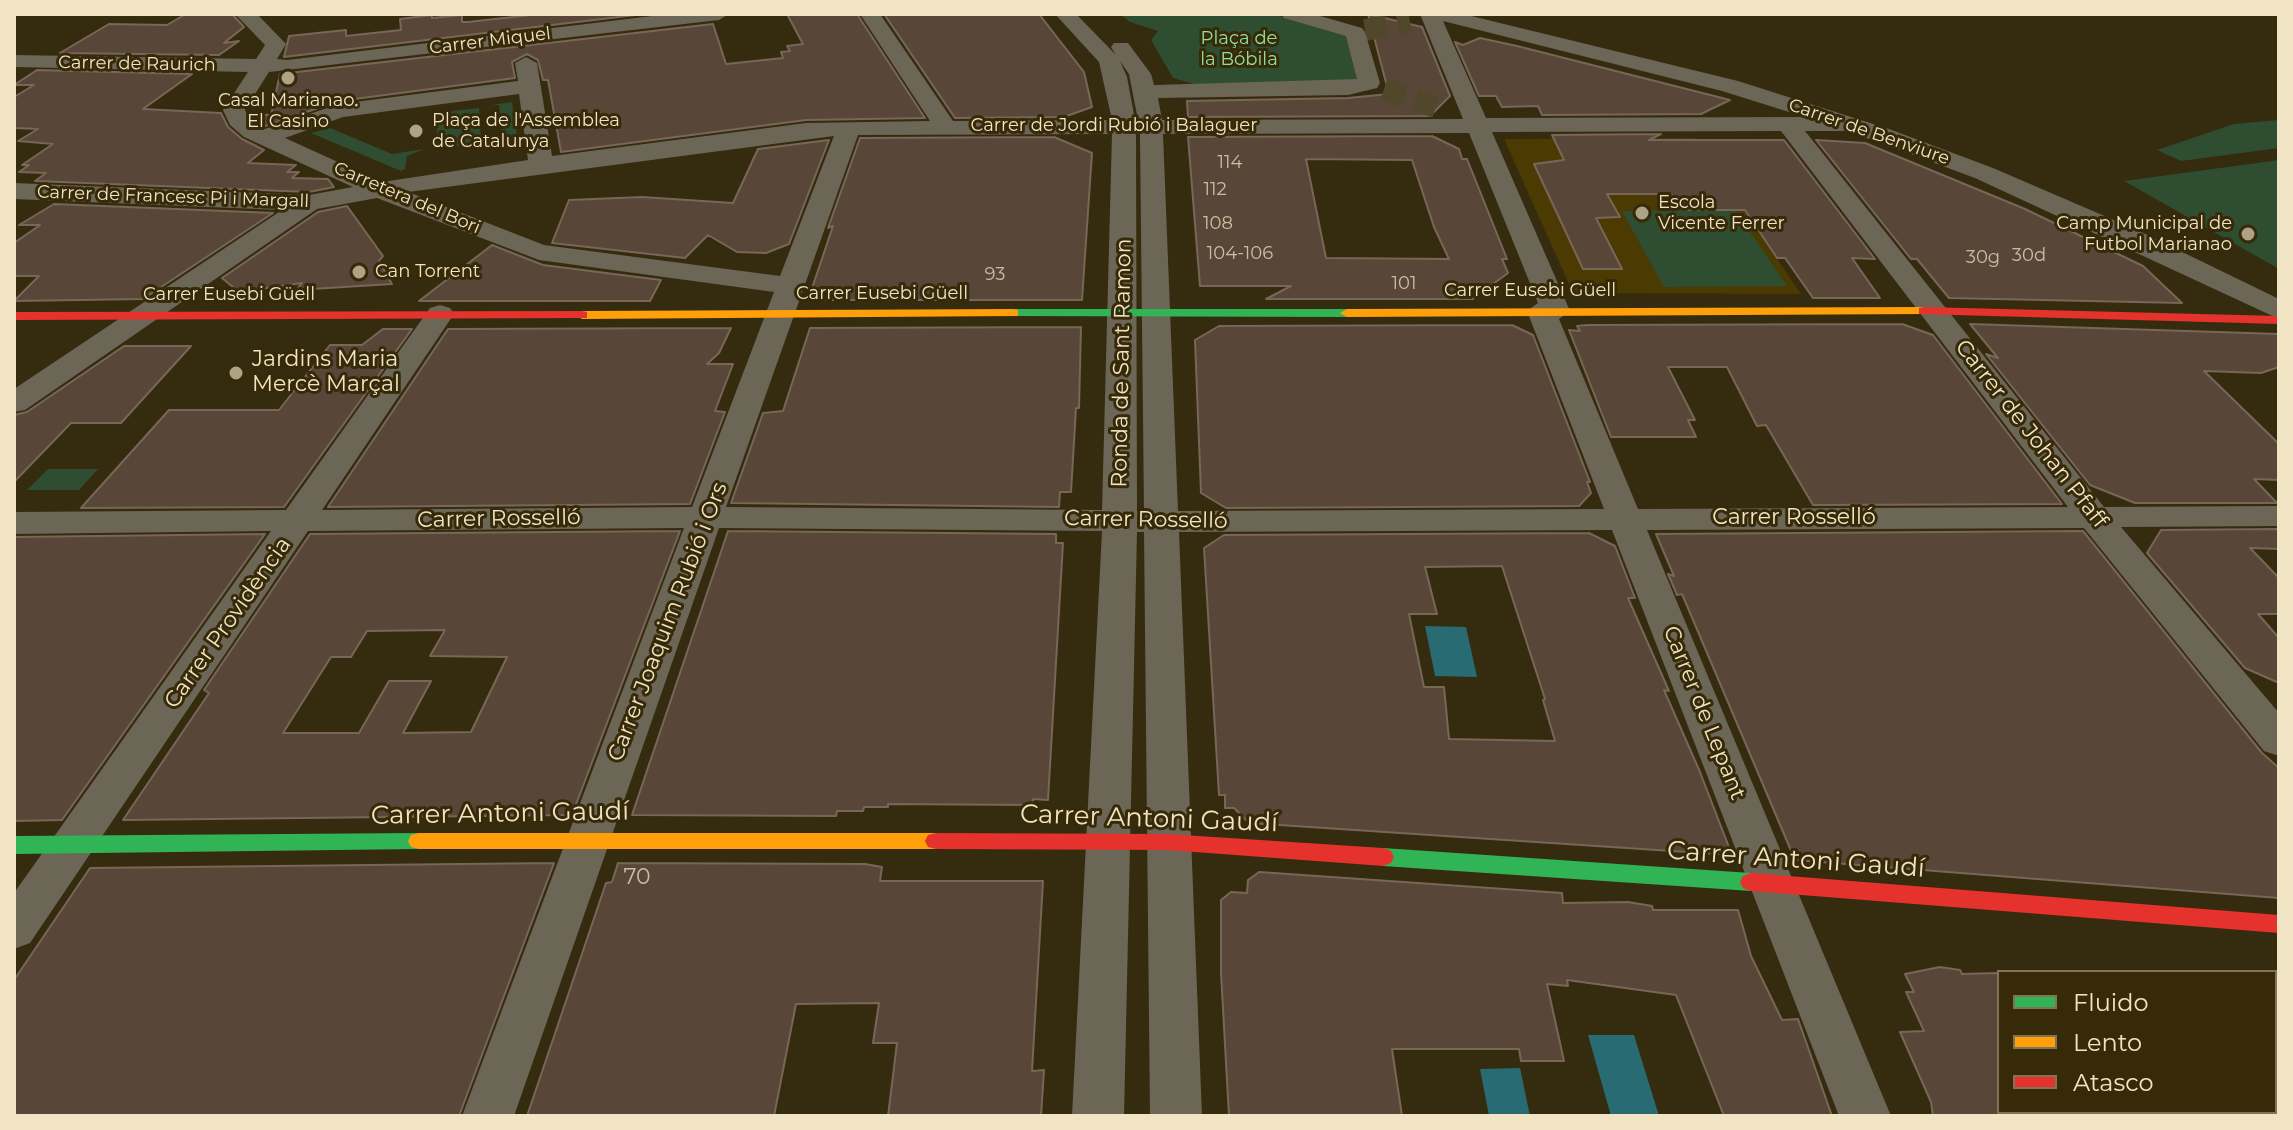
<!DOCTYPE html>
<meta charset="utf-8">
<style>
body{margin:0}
#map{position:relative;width:2293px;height:1130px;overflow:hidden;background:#352b0f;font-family:Montserrat,sans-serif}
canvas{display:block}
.frame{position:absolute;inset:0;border:16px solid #f0e4c5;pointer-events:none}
.legend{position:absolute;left:1997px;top:970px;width:280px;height:144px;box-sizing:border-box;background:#362a08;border:2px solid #807454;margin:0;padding:10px 14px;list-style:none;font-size:24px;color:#f0e4c5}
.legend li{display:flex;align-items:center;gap:16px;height:40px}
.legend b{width:40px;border:2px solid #807454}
</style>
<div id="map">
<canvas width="2293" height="1130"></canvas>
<div class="frame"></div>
<ul class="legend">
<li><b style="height:10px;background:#30b455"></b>Fluido</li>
<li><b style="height:10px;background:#ff9f0a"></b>Lento</li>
<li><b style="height:10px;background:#e5322d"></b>Atasco</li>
</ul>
</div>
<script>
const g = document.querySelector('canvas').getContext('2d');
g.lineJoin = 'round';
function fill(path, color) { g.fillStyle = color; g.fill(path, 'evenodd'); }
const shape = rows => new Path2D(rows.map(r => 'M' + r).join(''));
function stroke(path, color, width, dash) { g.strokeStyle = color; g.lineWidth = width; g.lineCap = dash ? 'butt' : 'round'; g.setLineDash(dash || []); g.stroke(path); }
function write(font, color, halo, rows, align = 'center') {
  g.font = font + ' Montserrat,sans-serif'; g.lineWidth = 6; g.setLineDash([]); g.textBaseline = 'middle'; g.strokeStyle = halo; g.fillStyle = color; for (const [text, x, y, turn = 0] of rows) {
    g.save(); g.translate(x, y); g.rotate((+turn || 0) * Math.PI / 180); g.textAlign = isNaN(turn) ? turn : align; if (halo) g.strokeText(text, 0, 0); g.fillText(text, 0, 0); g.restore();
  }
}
fill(shape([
 [1695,138,1801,294,1573,293,1504,139]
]), '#4b3a02');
fill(shape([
 [1120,14,1271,14,1340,32,1347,35,1358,81,1194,84,1173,78,1151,40,1158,31,1130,22],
 [512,102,519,149,514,150,512,143,494,139,503,137,499,105,491,105],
 [479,108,481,140,448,148,438,146,436,113],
 [2279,120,2279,148,2181,161,2157,150,2234,124],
 [330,128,392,154,424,149,407,156,405,169,401,171,311,133],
 [2279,160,2279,269,2124,181],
 [1735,210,1787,286,1664,287,1622,211],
 [48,469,98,469,79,490,27,490]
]), '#2f4d30');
fill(shape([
 [1425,626,1466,627,1477,677,1435,676],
 [1634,1035,1659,1116,1611,1116,1588,1035],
 [1520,1068,1530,1116,1489,1116,1480,1069]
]), '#286b72');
const building = shape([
 [186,14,232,14,244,27,224,43,239,41,219,55,60,53,109,24,167,25,186,14],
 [540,14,644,14,284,57,289,36,346,30,346,36,401,30,400,19,432,15,432,18,462,15,462,22,468,22,540,14],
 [787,14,857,14,925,118,806,120,561,152,548,80,543,80,538,60,527,54,512,62,515,78,339,101,265,126,250,114,271,115,280,74,713,24,726,64,783,58,781,52,790,51,787,46,803,44,787,14],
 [884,14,1039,14,1084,72,1092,107,1064,117,955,118,884,14],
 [1368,14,1422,27,1450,96,1430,116,1188,117,1187,101,1348,98,1389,94,1368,14],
 [1480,38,1517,46,1730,100,1701,114,1542,115,1538,106,1502,107,1496,96,1479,96,1455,42,1463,45,1480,38],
 [37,70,192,74,143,109,221,113,228,127,242,139,264,150,248,163,296,165,287,172,299,172,292,178,328,179,334,187,309,192,35,181,46,173,19,172,29,165,22,165,53,144,18,141,38,129,14,128,14,97,34,85,14,85,37,70],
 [1661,134,1649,140,1784,140,1875,259,1852,258,1880,298,1813,298,1785,258,1777,258,1745,210,1682,210,1671,194,1607,194,1620,217,1596,218,1622,269,1583,269,1534,164,1564,160,1552,135,1661,134],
 [1432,136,1459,149,1462,159,1467,159,1507,259,1502,259,1508,273,1473,299,1266,299,1291,286,1200,286,1188,137,1432,136],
 [1306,159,1412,160,1434,227,1449,259,1326,258,1306,159],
 [1054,137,1092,153,1082,300,808,300,833,226,828,228,860,138,1054,137],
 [829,140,789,244,766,253,737,252,708,235,685,258,552,243,569,200,642,197,733,203,758,149,829,140],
 [1816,140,1865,143,2025,209,2143,266,2182,303,1949,298,1917,259,1911,259,1816,140],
 [54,204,273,213,143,299,14,301,39,276,14,276,14,243,40,225,19,225,54,204],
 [347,206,383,256,379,261,392,284,296,290,302,283,239,292,222,278,318,212,347,206],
 [492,245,543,265,661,280,650,301,419,301,492,245],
 [1902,324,1933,335,2062,504,1813,505,1766,425,1757,426,1727,367,1668,367,1695,420,1688,420,1696,437,1611,437,1569,330,1580,331,1577,326,1588,325,1902,324],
 [1970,324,2279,334,2279,367,2261,373,2204,371,2279,444,2279,480,2254,479,2277,503,2135,503,2090,485,1986,354,1998,358,1970,324],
 [1512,325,1533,335,1590,482,1587,482,1591,493,1579,506,1226,508,1201,493,1195,340,1219,326,1512,325],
 [1081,327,1079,408,1076,408,1071,492,1060,492,1059,507,731,503,763,413,783,411,810,328,1081,327],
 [731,328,719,353,707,364,733,364,715,411,725,412,690,504,328,507,448,329,731,328],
 [383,329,412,329,284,507,81,508,169,410,279,410,330,345,362,345,383,329],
 [124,346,191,346,121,423,71,423,14,482,14,415,27,412,124,346],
 [2279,529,2279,549,2250,548,2279,578,2279,614,2258,614,2279,638,2279,683,2245,668,2147,553,2161,530,2279,529],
 [680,531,572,815,123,820,209,693,204,690,310,534,680,531],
 [445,630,430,656,507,657,471,732,403,733,431,681,389,681,359,733,283,733,331,657,351,657,367,631,445,630],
 [728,531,1056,534,1056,543,1063,543,1048,800,1033,799,1032,805,888,804,888,807,864,807,863,811,837,811,836,816,632,815,728,531],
 [2083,531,2262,753,2279,768,2279,898,1795,860,1682,594,1677,595,1668,574,1674,576,1656,534,2083,531],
 [1589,533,1615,546,1635,598,1628,598,1669,691,1664,690,1700,772,1732,855,1249,823,1234,808,1225,808,1225,795,1219,795,1204,548,1224,535,1589,533],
 [1502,566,1545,699,1543,700,1555,741,1449,739,1444,687,1424,687,1409,614,1437,614,1425,567,1502,566],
 [265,534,62,820,14,821,14,537,265,534],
 [554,863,459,1116,14,1116,14,980,90,868,554,863],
 [618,863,865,864,882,867,880,881,1043,881,1032,1071,1044,1070,1041,1116,888,1116,897,1043,873,1043,879,1003,796,1004,774,1116,527,1116,606,883,612,882,618,863],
 [1259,872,1562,893,1563,903,1628,902,1652,906,1653,910,1738,910,1751,956,1782,1020,1798,1019,1832,1116,1724,1116,1676,995,1567,980,1568,986,1547,984,1564,1061,1521,1061,1519,1049,1392,1049,1402,1116,1229,1116,1221,973,1221,900,1231,892,1247,893,1248,880,1259,872],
 [1940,967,1960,970,1962,974,1999,973,1999,1116,1933,1116,1931,1102,1900,1032,1924,1031,1906,992,1914,992,1905,974,1940,967]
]);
fill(building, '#584739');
stroke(building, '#786657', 2);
stroke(shape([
 [1365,30,1410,22],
 [1384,89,1436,107]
]), '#51472a', 22, [22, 11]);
fill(shape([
 [235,14,257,14,286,44,277,59,287,60,669,14,729,14,719,20,269,72,245,110,248,117,265,129,339,104,518,81,515,63,526,57,537,63,552,156,806,123,930,121,860,14,880,14,953,121,1112,120,1099,62,1055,14,1076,14,1116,55,1111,47,1114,43,1128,43,1151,74,1154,85,1357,79,1346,36,1284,18,1281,14,1313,14,1362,28,1365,32,1380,83,1377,88,1348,95,1158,98,1162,120,1463,119,1420,14,1463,14,1738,81,1889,129,1993,168,2137,230,2279,299,2279,319,1975,178,1848,131,1805,131,2104,507,2279,506,2279,526,2121,527,2279,713,2279,756,2264,751,2084,528,1647,530,1891,1116,1839,1116,1612,530,1179,532,1202,1116,1150,1116,1144,532,1137,532,1124,1116,1072,1116,1102,531,719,528,514,1116,462,1116,684,528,308,531,30,943,14,949,14,893,271,531,14,534,14,512,286,510,430,308,440,305,450,308,454,314,322,510,692,507,774,292,539,260,377,198,317,209,25,410,14,412,14,389,282,210,14,199,14,183,309,195,353,187,244,137,230,125,223,110,248,72,14,67,14,55,256,59,265,45,235,14],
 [1443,21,1722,91,1805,117,1486,118,1443,21],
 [1120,61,1129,74,1138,120,1135,120,1127,77,1120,61],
 [519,94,528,160,382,182,285,138,343,117,519,94],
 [1781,131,2068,507,1638,509,1559,319,1570,311,1492,132,1781,131],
 [1469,133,1538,303,1527,311,1604,509,1178,511,1163,134,1469,133],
 [1112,134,1102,510,726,507,858,135,1112,134],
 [1136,134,1140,134,1140,138,1144,511,1137,511,1136,134],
 [834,136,780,276,544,245,408,192,834,136]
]), '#6c6657');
fill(shape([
 [1013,309,1347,309,1354,313,1347,317,1008,316,1008,310,1013,309],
 [419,833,427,835,430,841,427,847,419,849,14,854,14,836,419,833],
 [1383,848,1751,873,1759,876,1762,882,1759,888,1751,891,1383,866,1375,863,1372,857,1375,851,1383,848]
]), '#30b455');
fill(shape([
 [1924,307,1929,308,1929,314,1347,317,1340,313,1347,309,1924,307],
 [1013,309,1018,310,1018,316,582,319,575,315,582,311,1013,309],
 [419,833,936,833,944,835,947,841,944,847,936,849,419,849,411,847,408,841,411,835,419,833]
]), '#ff9f0a');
fill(shape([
 [1924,307,2279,316,2279,324,1919,314,1919,308,1924,307],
 [582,311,587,312,587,318,14,320,14,312,582,311],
 [936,833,1168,834,1383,848,1391,851,1394,857,1391,863,1383,866,1168,850,936,849,928,847,925,841,928,835,936,833],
 [1751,873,2279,915,2279,933,1751,891,1743,888,1740,882,1743,876,1751,873]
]), '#e5322d');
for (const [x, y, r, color] of [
 [288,78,8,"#afa385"],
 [416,131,8,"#afa385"],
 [1642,213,8,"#afa385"],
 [2248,234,8,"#afa385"],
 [359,272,8,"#afa385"],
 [236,373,8,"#afa385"]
]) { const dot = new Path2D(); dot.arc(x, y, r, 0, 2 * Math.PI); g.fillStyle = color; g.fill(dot); stroke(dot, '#362a08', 3); }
write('18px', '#90e19f', '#362a08', [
 ["Plaça de",1239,39],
 ["la Bóbila",1239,60]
]);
write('18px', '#f0e4c5', '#362a08', [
 ["Carrer Miquel",490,41,-7],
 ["Carrer de Raurich",137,64,1],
 ["Carrer de Jordi Rubió i Balaguer",1114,126],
 ["Carrer de Benviure",1869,132,19],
 ["Carrer de Francesc Pi i Margall",173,197,2],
 ["Carretera del Bori",407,198,23],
 ["Carrer Eusebi Güell",1530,291],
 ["Carrer Eusebi Güell",882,294],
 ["Carrer Eusebi Güell",229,295]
]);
write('18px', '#f0e4c5', '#362a08', [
 ["Casal Marianao.",288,101,"center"],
 ["El Casino",288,122,"center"],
 ["Plaça de l'Assemblea",432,121],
 ["de Catalunya",432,142],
 ["Escola",1658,203],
 ["Vicente Ferrer",1658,224],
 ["Camp Municipal de",2232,224,"right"],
 ["Futbol Marianao",2232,245,"right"],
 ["Can Torrent",375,272]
], 'left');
write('18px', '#cabda2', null, [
 ["114",1230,163],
 ["112",1215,190],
 ["108",1218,224],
 ["104-106",1240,254],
 ["30d",2029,256],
 ["30g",1983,258],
 ["93",995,275],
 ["101",1404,284]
]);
write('22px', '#f0e4c5', '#362a08', [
 ["Jardins Maria",252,360],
 ["Mercè Marçal",252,385]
], 'left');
write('22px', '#f0e4c5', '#362a08', [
 ["Ronda de Sant Ramon",1122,363,-89],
 ["Carrer de Johan Pfaff",2031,434,52],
 ["Carrer Rosselló",1794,518],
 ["Carrer Rosselló",499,519,-1],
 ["Carrer Rosselló",1146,520,1],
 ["Carrer Joaquim Rubió i Ors",668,622,-69],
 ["Carrer Providència",228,623,-55],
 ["Carrer de Lepant",1704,713,68]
]);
write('22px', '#cabda2', null, [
 ["70",637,878]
]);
write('26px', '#f0e4c5', '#362a08', [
 ["Carrer Antoni Gaudí",500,814,-1],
 ["Carrer Antoni Gaudí",1149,819,2],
 ["Carrer Antoni Gaudí",1796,860,4]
]);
</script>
